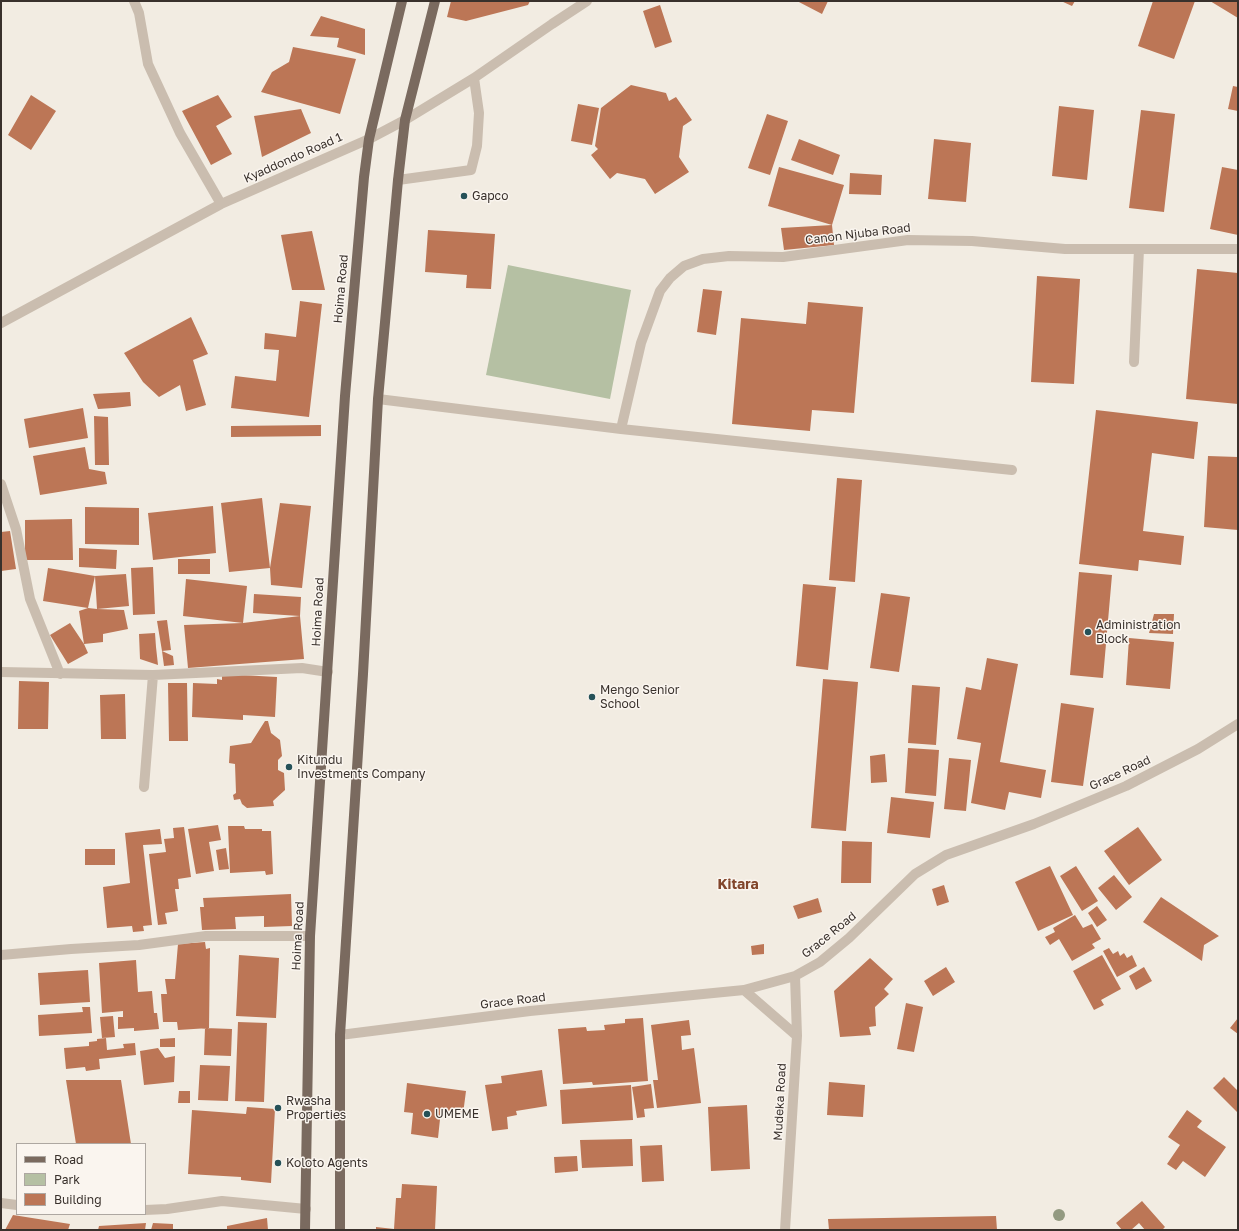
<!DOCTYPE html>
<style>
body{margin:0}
#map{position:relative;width:1239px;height:1231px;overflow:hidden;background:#f2ece2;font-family:"Golos Text",sans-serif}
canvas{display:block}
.frame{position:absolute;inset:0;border:2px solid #39312c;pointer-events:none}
.legend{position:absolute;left:16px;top:1143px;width:130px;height:72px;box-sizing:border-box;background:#faf5ef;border:1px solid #ada7a1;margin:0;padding:5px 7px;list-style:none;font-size:12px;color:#39312c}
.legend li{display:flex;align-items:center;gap:8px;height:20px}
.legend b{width:20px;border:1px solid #ada7a1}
</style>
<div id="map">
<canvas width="1239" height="1231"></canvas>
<div class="frame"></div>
<ul class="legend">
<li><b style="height:5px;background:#7a6a5f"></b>Road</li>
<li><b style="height:11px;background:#b5c0a3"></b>Park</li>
<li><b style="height:11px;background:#bc7656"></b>Building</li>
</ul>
</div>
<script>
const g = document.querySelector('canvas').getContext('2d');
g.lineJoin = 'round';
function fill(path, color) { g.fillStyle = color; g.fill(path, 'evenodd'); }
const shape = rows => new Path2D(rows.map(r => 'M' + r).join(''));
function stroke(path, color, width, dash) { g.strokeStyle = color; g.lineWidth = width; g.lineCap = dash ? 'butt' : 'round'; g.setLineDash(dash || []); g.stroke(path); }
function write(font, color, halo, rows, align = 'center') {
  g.font = font + ' "Golos Text",sans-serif'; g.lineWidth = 3; g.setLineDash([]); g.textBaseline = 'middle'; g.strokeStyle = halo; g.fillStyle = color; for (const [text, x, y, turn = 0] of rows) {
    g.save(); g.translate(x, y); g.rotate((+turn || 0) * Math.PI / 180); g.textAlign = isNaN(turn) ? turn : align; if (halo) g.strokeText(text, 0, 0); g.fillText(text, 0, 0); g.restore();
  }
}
fill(shape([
 [508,265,631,290,610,399,486,375]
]), '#b5c0a3');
fill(shape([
 [451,1,530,1,528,5,466,21,447,17],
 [797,1,828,1,822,14],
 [1061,1,1075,1,1072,6],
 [1153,1,1195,1,1174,59,1138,46],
 [1210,1,1238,1,1238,18],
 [660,5,672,42,655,48,643,11],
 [321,16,365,29,365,55,337,47,339,38,310,36],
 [293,47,356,59,340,114,261,92,272,72,289,62],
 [631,85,666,93,669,101,676,97,692,120,683,126,679,157,689,172,655,194,645,179,617,173,610,179,591,155,598,149,595,146,601,108],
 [1233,86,1238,87,1238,111,1228,109],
 [31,95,56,111,31,150,8,135],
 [218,95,232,117,216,126,232,154,211,165,182,111],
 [578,104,599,108,592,145,571,141],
 [1059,106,1094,110,1087,180,1052,176],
 [301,109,311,133,262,157,254,116],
 [1141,110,1175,114,1164,212,1129,208],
 [767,114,788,121,770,175,748,168],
 [799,139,840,155,833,175,791,160],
 [934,139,971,143,966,202,928,199],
 [779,167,844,185,832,225,768,206],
 [1222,167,1238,170,1238,235,1210,229],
 [850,173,882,175,881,195,849,194],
 [832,225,834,245,784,250,781,228],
 [428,230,495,234,491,289,466,288,467,275,425,272],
 [312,231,325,290,292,290,281,235],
 [1197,269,1238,273,1238,404,1186,399],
 [1037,276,1080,279,1074,384,1031,382],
 [703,289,722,291,716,335,697,332],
 [300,301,322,304,309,417,231,408,235,376,276,381,279,350,264,349,265,333,296,337],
 [808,302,863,307,854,413,812,410,810,431,732,424,741,318,806,324],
 [191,317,208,354,193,360,206,405,186,411,180,385,159,397,143,382,124,353],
 [130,392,131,406,114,408,98,409,93,394],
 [83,408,88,438,29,448,24,419],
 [1096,410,1198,422,1194,459,1152,453,1143,531,1184,536,1181,565,1139,560,1138,571,1079,564],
 [94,416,108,417,109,465,95,465],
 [321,425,321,436,231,437,231,426],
 [85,447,89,469,105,472,107,484,40,495,33,456],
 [1208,456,1238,457,1238,530,1204,527],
 [837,478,862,480,855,582,829,580],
 [262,498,270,568,229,572,221,503],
 [280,503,311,506,302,588,271,585,270,568],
 [213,506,216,553,153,560,148,513],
 [85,507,139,508,139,545,85,544],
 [72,519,73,560,25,560,25,520],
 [10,531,16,569,1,571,1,532],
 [79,548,117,550,116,569,79,567],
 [178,559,210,559,210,574,178,574],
 [153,567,155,614,133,615,131,568],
 [48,568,95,576,88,608,43,601],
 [1079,572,1112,575,1103,678,1070,675],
 [126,574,129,606,97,609,124,610,128,629,103,634,103,642,84,644,79,611,88,608,97,609,95,576],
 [186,579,247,586,243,623,183,616],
 [803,584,836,587,828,670,796,666],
 [881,593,910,597,899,672,870,668],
 [254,594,301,597,300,616,253,613],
 [1154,614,1174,614,1173,634,1149,633],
 [300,616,304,659,188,668,184,625,243,623],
 [167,620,171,650,162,651,157,621],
 [70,623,84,644,88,653,68,664,50,635],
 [155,633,156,647,158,665,140,659,139,634],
 [1129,638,1174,642,1170,689,1126,685],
 [162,651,173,656,174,665,164,666],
 [987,658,1018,664,1000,762,1046,770,1041,798,1009,792,1005,810,971,803,981,743,957,739,966,687,981,690],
 [222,674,277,677,275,717,243,715,243,720,192,717,193,683,217,684,217,679,222,680],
 [823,679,858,682,846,831,811,828],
 [19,681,49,682,48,729,18,729],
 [168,683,187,683,188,741,169,741],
 [912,685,940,687,936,745,908,743],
 [125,694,126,739,101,739,100,695],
 [1061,703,1094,708,1083,786,1051,782],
 [265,721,268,721,271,733,280,740,282,756,278,760,278,770,284,773,285,790,273,801,274,806,247,808,242,804,240,799,234,800,233,795,236,793,235,764,229,763,230,746,251,743],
 [908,748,939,750,936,796,905,793],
 [885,754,887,782,871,783,870,756],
 [949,758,971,760,966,811,944,809],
 [891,797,934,802,930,838,887,833],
 [218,825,221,840,209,842,214,871,196,874,188,829],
 [228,826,244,826,245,829,262,829,262,831,271,831,273,874,266,875,265,871,230,873],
 [184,827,191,877,178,879,179,889,175,889,178,911,165,913,167,924,158,925,149,854,166,852,164,839,174,838,173,828],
 [1138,827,1162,860,1129,885,1104,851],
 [160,829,162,844,143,845,152,925,143,926,144,931,133,932,132,926,107,928,103,887,130,883,125,833],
 [842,841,872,842,871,883,841,883],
 [226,848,229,869,219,870,216,850],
 [85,849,115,849,115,865,85,865],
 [1050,866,1073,915,1038,931,1015,882],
 [1076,866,1098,901,1082,911,1060,876],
 [1114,875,1132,897,1116,910,1098,888],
 [944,885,949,902,937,906,932,889],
 [291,894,292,926,264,927,264,916,235,917,236,929,202,930,200,907,204,907,203,898],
 [1161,897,1219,936,1204,945,1202,961,1143,922],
 [818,898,822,912,798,919,793,906],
 [1097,906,1107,920,1097,927,1088,913],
 [1075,915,1083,928,1092,924,1101,939,1092,944,1095,948,1072,961,1059,939,1050,945,1045,937,1055,932,1053,928],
 [205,942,206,949,210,948,209,1028,178,1030,177,1022,163,1022,161,994,167,994,165,979,175,979,178,944],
 [764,944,764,954,752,955,751,946],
 [1109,948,1113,954,1118,951,1120,956,1124,953,1127,958,1132,955,1137,966,1117,977,1103,951],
 [239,955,279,958,276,1018,236,1016],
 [1102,955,1121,989,1101,1000,1104,1005,1094,1010,1073,971],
 [870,958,893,979,884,989,889,994,875,1007,876,1026,869,1027,871,1035,840,1037,834,991],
 [136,960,138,992,152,991,154,1013,157,1013,159,1029,134,1031,134,1028,118,1029,118,1017,123,1017,123,1011,102,1013,99,963],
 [946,967,955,982,933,996,924,981],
 [1144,967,1152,981,1136,990,1129,976],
 [88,970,90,1002,40,1005,38,973],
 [906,1003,923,1007,914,1052,897,1049],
 [82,1007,90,1007,92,1033,39,1036,38,1015,83,1012],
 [113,1016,115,1037,102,1038,100,1017],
 [643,1018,648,1081,593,1085,592,1082,563,1084,558,1029,586,1027,587,1031,605,1030,604,1025,625,1023,625,1019],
 [1238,1018,1238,1034,1230,1028],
 [689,1020,691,1035,681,1036,682,1050,694,1048,701,1103,657,1108,653,1080,658,1080,651,1025],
 [238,1022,267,1023,264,1102,235,1101],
 [205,1028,232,1029,231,1056,204,1055],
 [106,1038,107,1050,124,1048,123,1044,135,1043,136,1055,99,1059,100,1069,86,1071,85,1067,66,1069,64,1048,89,1046,89,1042,97,1041,97,1039],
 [175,1038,175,1047,160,1047,160,1039],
 [158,1048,165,1058,175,1056,174,1082,144,1085,140,1051],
 [200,1065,230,1066,228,1101,198,1100],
 [542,1070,547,1106,516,1111,517,1115,507,1117,508,1129,492,1131,485,1085,502,1083,501,1076],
 [1224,1077,1238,1091,1238,1113,1213,1088],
 [66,1080,121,1080,131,1144,76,1144],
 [829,1082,865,1085,863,1117,827,1115],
 [407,1083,466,1091,463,1114,441,1110,438,1138,411,1134,413,1113,404,1112],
 [651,1084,654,1108,644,1109,645,1117,637,1118,632,1087],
 [631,1085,633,1120,562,1124,560,1090],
 [179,1091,190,1091,190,1103,178,1103],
 [747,1105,750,1169,711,1171,708,1107],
 [247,1107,275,1109,271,1183,241,1180,241,1177,188,1174,192,1110,246,1114],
 [1187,1110,1202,1121,1197,1127,1226,1147,1205,1177,1183,1161,1176,1170,1167,1164,1180,1145,1168,1137],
 [632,1139,633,1166,582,1168,580,1140],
 [662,1145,664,1181,642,1182,640,1146],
 [577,1156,578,1171,555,1173,554,1157],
 [402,1184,437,1186,435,1230,376,1230,376,1227,394,1229,396,1198,401,1198],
 [1142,1201,1165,1227,1162,1230,1145,1230,1139,1223,1131,1230,1122,1230,1116,1223],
 [13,1215,70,1224,68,1230,5,1230],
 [996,1216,997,1230,829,1230,828,1219],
 [267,1218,268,1230,227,1230,227,1226],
 [146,1223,145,1230,98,1230,99,1226],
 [153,1223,173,1224,173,1230,151,1230]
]), '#bc7656');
stroke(shape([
 [134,1,139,13,148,64,180,133,221,204],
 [398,180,471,170,477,146,479,113,474,78],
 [1,323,221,204,369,139,405,120,474,78,552,24,587,1],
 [1134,362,1139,249],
 [378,399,621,429,1012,470],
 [621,429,641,343,660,291,670,278,684,266,703,259,729,256,783,257,908,240,972,241,1065,249,1238,249],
 [1,484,16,529,30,599,60,674],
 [1,672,153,675,302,668,328,672],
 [144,787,153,675],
 [1,955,71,949,139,945,206,936,310,936],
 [744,990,797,1036],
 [340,1035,530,1011,744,990,795,976,820,962,849,938,915,874,946,855,1034,824,1126,786,1198,749,1238,724],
 [1,1203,17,1205],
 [145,1210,167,1209,222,1201,306,1209],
 [785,1230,797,1036,795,976]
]), '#cabdaf', 10);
stroke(shape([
 [305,1230,310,936,345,396,364,177,369,139,402,1],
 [340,1230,340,1035,363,674,378,399,398,180,405,120,435,1]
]), '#7a6a5f', 10);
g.fillStyle = '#939a81';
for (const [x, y] of [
 [1059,1215]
]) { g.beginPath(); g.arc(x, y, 6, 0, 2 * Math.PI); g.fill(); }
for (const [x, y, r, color] of [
 [464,196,4,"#255158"],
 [1088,632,4,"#255158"],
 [592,697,4,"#255158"],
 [289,767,4,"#255158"],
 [278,1108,4,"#255158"],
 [427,1114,4,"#255158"],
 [278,1163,4,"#255158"]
]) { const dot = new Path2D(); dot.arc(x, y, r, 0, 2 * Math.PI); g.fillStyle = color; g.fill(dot); stroke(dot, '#faf5ef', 1.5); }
write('12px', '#39312c', '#faf5ef', [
 ["Kyaddondo Road 1",293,158,-24],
 ["Canon Njuba Road",858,234,-7],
 ["Hoima Road",341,289,-85],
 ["Hoima Road",318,612,-87],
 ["Grace Road",1120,773,-25],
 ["Grace Road",829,935,-39],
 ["Hoima Road",298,936,-87],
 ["Grace Road",513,1001,-7],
 ["Mudeka Road",780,1102,-87]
]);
write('12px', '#39312c', '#faf5ef', [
 ["Gapco",472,196],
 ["Administration",1096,625],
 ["Block",1096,639],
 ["Mengo Senior",600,690],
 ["School",600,704],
 ["Kitundu",297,760],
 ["Investments Company",297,774],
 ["Rwasha",286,1101],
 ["Properties",286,1115],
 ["UMEME",435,1114],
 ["Koloto Agents",286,1163]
], 'left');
write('bold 14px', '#82462c', '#faf5ef', [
 ["Kitara",738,885]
]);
</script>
